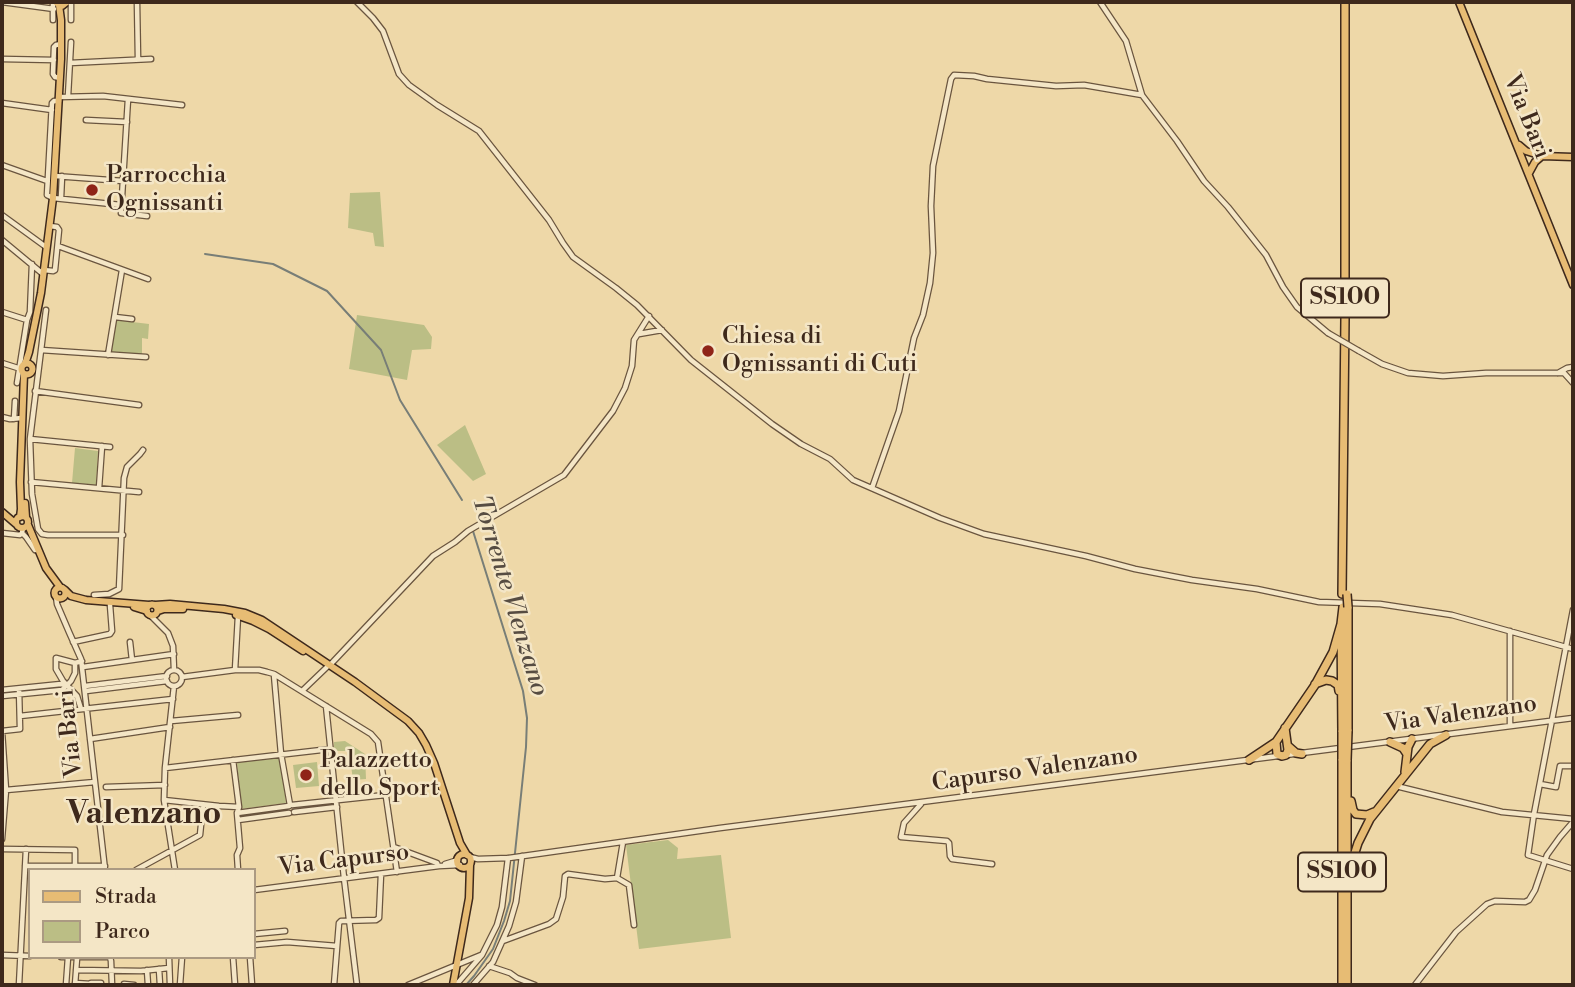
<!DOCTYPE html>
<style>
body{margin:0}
#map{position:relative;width:1575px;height:987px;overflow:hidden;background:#eed8a8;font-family:"Libre Bodoni",serif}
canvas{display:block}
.frame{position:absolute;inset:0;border:4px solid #3e291c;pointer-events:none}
.legend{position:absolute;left:28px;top:868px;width:228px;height:91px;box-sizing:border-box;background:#f4e6c6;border:2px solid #ab9a82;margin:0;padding:9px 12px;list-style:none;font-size:21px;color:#3e291c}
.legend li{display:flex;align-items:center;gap:14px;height:35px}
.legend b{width:35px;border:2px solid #ab9a82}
</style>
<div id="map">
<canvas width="1575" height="987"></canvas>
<div class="frame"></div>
<ul class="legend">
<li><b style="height:9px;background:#e7bc74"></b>Strada</li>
<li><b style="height:19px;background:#bbbe85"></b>Parco</li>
</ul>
</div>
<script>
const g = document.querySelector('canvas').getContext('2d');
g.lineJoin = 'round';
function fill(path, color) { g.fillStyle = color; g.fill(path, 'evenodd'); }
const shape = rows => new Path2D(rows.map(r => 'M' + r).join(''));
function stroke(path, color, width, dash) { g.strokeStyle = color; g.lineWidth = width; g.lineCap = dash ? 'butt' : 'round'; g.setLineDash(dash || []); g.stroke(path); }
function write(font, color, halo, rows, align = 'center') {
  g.font = font + ' "Libre Bodoni",serif'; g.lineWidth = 5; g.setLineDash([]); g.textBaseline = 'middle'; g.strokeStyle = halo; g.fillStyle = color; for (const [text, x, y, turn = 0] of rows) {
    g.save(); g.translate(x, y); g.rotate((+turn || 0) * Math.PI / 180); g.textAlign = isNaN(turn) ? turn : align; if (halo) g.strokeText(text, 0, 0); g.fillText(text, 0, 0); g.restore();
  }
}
fill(shape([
 [380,192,384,247,375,246,373,233,348,228,350,193],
 [357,315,424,325,432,337,431,349,412,350,407,380,349,369],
 [116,320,149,324,148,339,142,338,142,355,111,352],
 [465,425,486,474,473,481,437,445],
 [75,448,98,451,96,486,72,483],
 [345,741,365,754,366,779,353,780,349,751,334,751,334,742],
 [281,758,286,803,241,809,237,762],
 [317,762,319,786,296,788,293,765],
 [668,840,678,848,677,859,721,855,731,938,639,949,626,845]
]), '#bbbe85');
stroke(shape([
 [205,254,273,264,327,291,381,350,400,400,462,500],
 [466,985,474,976,493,949,504,921,510,901,526,747,527,718,523,691,473,531]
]), '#787e77', 2);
const minor = shape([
 [2,2,54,9],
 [137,2,138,59],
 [357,2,373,18,383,31,399,74,409,85,437,105,479,131,549,220,563,243,573,257,616,288,637,305,691,360,772,424,801,444,830,459,853,480,940,518,984,534,1086,556,1135,569,1192,580,1257,589,1319,602,1380,604,1452,615,1573,649],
 [1100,2,1126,41,1142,95,1177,141,1204,181,1228,207,1266,255,1283,287,1297,307,1328,333],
 [53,20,53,2],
 [71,20,71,2],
 [2,59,54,60],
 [70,63,151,59],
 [60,78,55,77,53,74,54,47,56,45,61,44],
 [68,96,71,42],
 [59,97,103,96,182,105],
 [128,99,121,213,147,216],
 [59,101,54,101,52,103,47,195,53,198,121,205],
 [2,103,52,110],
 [86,120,127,122],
 [2,165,47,181],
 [55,176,123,181],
 [61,198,62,176],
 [2,215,46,247],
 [2,240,43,274],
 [58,246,148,279],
 [44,270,53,271,55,270,59,230,57,227,50,226],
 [46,310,30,439,32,494,38,529,42,534,48,535,123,535],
 [2,312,27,320],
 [115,317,132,319],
 [639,334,662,330],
 [41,350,146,357],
 [1359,351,1382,364,1408,373,1443,376,1486,373,1564,373,1573,383],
 [108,355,122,270],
 [2,363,21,369],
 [1558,373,1567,368,1573,367],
 [17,383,27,320,30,312,32,264],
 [35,391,139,405],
 [2,417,10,419,22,418],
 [14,419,15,401],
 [30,439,110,447],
 [31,482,139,492],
 [99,488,102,446],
 [872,488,899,411,914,338,923,315,930,283,933,253,931,206,933,166,951,79,954,75,974,76,987,79,1056,86,1084,85,1142,95],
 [23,528,22,533,26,537,35,550],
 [2,533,20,535,22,533],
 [94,595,109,594,119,589,124,478,127,467,140,454,143,450],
 [56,597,57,604,69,632,81,659,105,870],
 [1573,610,1534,814,1528,855,1573,869],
 [150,615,168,633,173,646,174,670],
 [1510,631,1510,726],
 [73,642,110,634,112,631,110,605],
 [130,642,132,660],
 [75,663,56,658,56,669,63,681,77,696,81,709],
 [330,665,433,556,455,542,468,531,564,475,613,411,625,388,632,366,634,340,649,316],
 [83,667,174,654],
 [235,670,238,616],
 '166 678a8 8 0 1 1 16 0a8 8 0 1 1-16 0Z',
 [274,675,281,754,290,805],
 [182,677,235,670,259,670,267,672,274,674,371,734,378,742,397,872],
 [85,686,167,676],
 [174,686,165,768,164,800,175,870],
 [2,690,61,684,66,685],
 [86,691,167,681],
 [302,691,327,667],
 [2,696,62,690,71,681,75,673,75,663,82,661],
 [326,706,344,878,357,985],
 [20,716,173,699],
 [171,721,238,715],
 [90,739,170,727],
 [233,760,239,807,237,813,240,848,237,855,238,870],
 [165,768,330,749],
 [1540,784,1556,787,1560,766,1573,766],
 [1396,786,1502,812,1573,819],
 [106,787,165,785],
 [6,790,95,782],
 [164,800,219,806,239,807],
 [921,804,904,823,901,837,947,841,949,843,950,856,952,859,992,864],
 [292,805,385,795],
 [294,812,337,807],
 [237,813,289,806],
 [238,820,289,813],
 [2,839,6,790,2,731,20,729,19,689],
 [394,847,437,863,438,866],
 [2,849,75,850,75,866],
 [470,857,478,859,509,858,720,828,1573,718],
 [445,864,458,860],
 [25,866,105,866],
 [136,870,200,835,203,805],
 [617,878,629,885,634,925],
 [254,890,439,866,460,865],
 [254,934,285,931],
 [503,941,549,924,556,919,563,897,565,876,568,874,605,879,617,878,623,842],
 [254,945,287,942,337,946],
 [2,955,30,956],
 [61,957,109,957],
 [110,957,111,961,112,985],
 [169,957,170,985],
 [233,957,235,985],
 [250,957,252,985],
 [489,966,510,973,517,978,535,985],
 [159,969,160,985],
 [76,970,141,971,169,968],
 [147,970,148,985],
 [75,983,91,984],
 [91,983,101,983],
 [124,984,134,985],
 [19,985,26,849],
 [66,985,68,957],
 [75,985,77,958],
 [180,985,182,957],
 [334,985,339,923,341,921,376,920,379,918,381,874],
 [408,985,481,955],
 [456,985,482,955,497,925,502,907,508,858],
 [473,985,493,962,509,926,516,902,522,856],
 [1415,985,1456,932,1487,904,1495,901,1525,902,1529,900,1535,890,1547,855,1560,837,1573,822]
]);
const major = shape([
 [56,2,59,5,62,6,67,2],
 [1459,2,1573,285],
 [1519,145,1526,151,1542,156,1573,157],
 [1529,173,1535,162,1542,156],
 '21.5 369a5.5 5.5 0 1 1 11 0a5.5 5.5 0 1 1-11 0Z',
 [25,364,29,352,41,293,53,198,61,59,61,20,59,5],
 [25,503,26,517],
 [2,512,16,524],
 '16 522a6 6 0 1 1 12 0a6 6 0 1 1-12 0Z',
 [20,517,21,509,20,482,24,374],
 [28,525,46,568,60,587],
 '54.5 593a5.5 5.5 0 1 1 11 0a5.5 5.5 0 1 1-11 0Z',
 [65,590,71,596,86,600,149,605],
 '146.5 610a5.5 5.5 0 1 1 11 0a5.5 5.5 0 1 1-11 0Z',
 [155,605,170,604,224,609,245,613,262,620,355,682,408,721,419,733,426,745,434,763,460,843,467,855],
 [134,607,147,611],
 [158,611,164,609,183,609],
 [236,615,253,621,269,629,303,651],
 '457 861a7 7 0 1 1 14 0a7 7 0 1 1-14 0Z',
 [453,985,469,898,470,865]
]);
const highway = shape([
 [1342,594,1345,318,1345,2],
 [1315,684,1326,680,1332,681,1338,685,1339,691],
 [1348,731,1348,607],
 [1342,732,1341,624,1343,607],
 [1276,742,1277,754,1282,756,1286,755,1288,750,1285,728],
 [1390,742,1403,748,1407,754],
 [1288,746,1296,753,1302,754],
 [1342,759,1342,985],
 [1249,760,1276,742,1315,685,1333,652,1341,624],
 [1405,772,1408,747,1412,739],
 [1351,801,1353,810,1356,814,1367,815,1374,812],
 [1350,868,1358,843,1370,819,1430,744,1446,735],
 [1347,985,1347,760]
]);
stroke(minor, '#6a553f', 7);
stroke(major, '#3e291c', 9);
stroke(highway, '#3e291c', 10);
stroke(minor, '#f4e6c6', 4.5);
stroke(major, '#e7bc74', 6);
stroke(highway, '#e7bc74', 7);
const minorBridge = shape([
 [1328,333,1359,351]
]);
const highwayBridge = shape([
 [1347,594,1348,607],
 [1342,759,1342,732],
 [1347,760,1348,731]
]);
stroke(minorBridge, '#6a553f', 7, []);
stroke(highwayBridge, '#3e291c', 10, []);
stroke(minorBridge, '#f4e6c6', 4.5);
stroke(highwayBridge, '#e7bc74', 7);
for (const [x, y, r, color] of [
 [92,190,7,"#8f2418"],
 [708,351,7,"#8f2418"],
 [306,775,7,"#8f2418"]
]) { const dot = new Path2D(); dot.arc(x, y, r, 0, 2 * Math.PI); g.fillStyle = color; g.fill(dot); stroke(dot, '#f4e6c6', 2.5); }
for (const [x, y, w] of [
 [1345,298,88],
 [1342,872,88]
]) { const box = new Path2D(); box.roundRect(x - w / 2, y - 19.5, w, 39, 5); g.fillStyle = '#f4e6c6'; g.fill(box); stroke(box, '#3e291c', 2); }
write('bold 23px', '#3e291c', null, [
 ["SS100",1345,298],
 ["SS100",1342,872]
]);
write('24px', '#3e291c', '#f4e6c6', [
 ["Via Bari",1526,117,68],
 ["Via Valenzano",1461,715,-8],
 ["Via Bari",71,733,-96],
 ["Capurso Valenzano",1035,770,-8],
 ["Via Capurso",344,861,-7]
]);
write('24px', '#3e291c', '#f4e6c6', [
 ["Parrocchia",106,176],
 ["Ognissanti",106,204],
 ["Chiesa di",722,337],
 ["Ognissanti di Cuti",722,365],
 ["Palazzetto",320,761],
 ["dello Sport",320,789]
], 'left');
write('italic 26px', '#564c42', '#f4e6c6', [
 ["Torrente Vlenzano",509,596,73]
]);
write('bold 32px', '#3e291c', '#f4e6c6', [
 ["Valenzano",144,815]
]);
</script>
